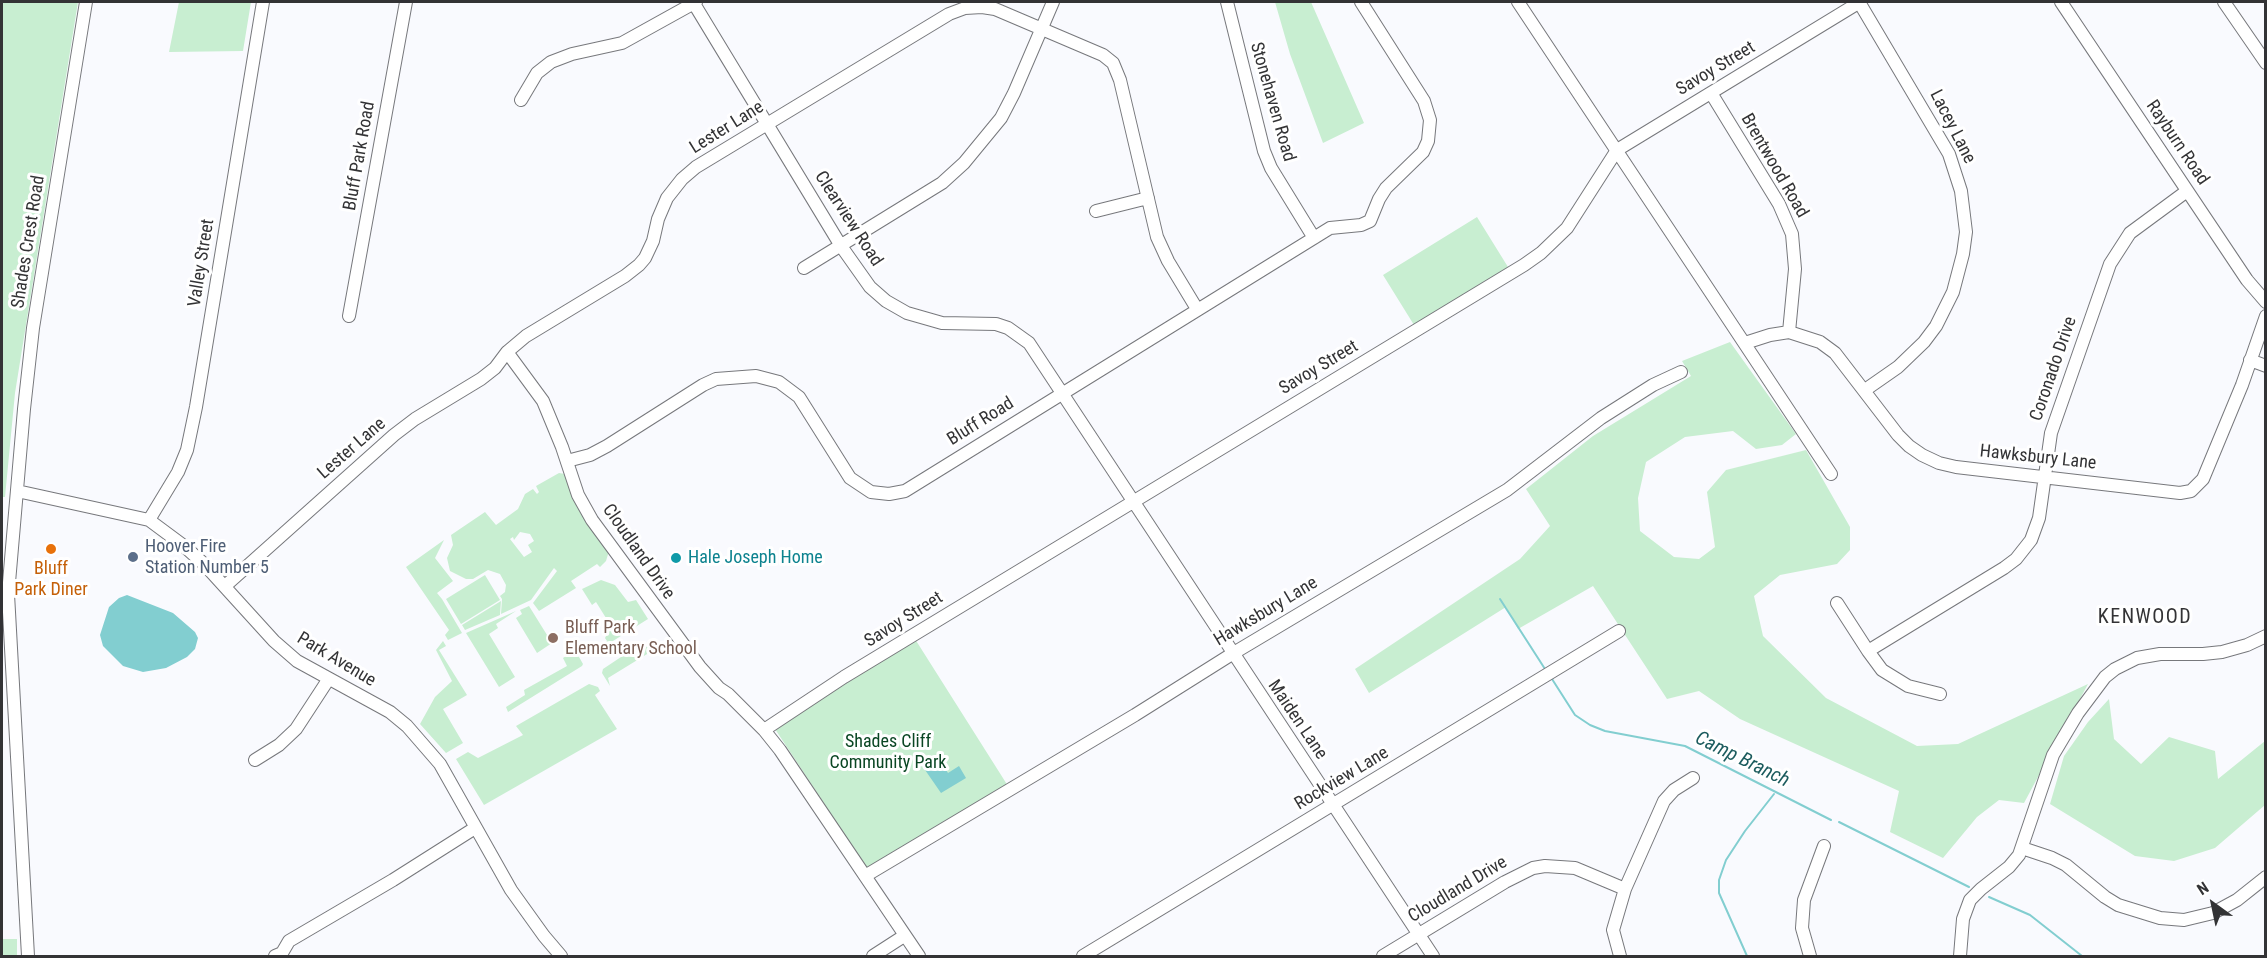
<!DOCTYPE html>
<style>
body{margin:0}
#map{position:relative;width:2267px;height:958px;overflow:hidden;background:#f9fafe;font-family:"Roboto Condensed",sans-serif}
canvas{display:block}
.frame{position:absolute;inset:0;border:3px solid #333335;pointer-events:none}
.north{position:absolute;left:2183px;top:874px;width:60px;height:60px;-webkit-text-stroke:4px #fff;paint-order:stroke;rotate:327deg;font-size:16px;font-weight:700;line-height:24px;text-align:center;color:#333335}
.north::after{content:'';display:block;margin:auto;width:21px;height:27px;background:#333335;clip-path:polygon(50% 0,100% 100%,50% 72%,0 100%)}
</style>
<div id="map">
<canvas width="2267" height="958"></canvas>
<div class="frame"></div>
<div class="north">N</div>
</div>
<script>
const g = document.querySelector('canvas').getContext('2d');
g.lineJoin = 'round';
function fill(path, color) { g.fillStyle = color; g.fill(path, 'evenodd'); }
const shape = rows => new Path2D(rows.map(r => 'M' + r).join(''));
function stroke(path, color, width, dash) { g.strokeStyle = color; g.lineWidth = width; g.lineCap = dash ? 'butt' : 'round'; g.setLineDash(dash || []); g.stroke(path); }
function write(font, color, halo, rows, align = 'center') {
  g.font = font + ' "Roboto Condensed",sans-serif'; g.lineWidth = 6; g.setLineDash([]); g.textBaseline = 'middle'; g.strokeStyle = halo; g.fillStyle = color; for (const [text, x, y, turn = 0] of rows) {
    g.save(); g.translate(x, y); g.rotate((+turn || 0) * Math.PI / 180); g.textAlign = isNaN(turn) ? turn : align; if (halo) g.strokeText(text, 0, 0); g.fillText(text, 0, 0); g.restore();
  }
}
fill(shape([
 [2,2,78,2,15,393,5,497,2,497],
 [179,2,251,2,243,51,169,52],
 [1275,2,1311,2,1364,123,1323,143,1290,54],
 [1477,217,1508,267,1414,325,1383,275],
 [1730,342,1796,434,1782,445,1756,449,1733,431,1685,437,1646,462,1638,498,1640,531,1674,557,1699,559,1715,547,1707,492,1726,470,1806,450,1850,527,1850,550,1837,564,1780,575,1754,596,1763,636,1826,698,1917,746,1958,744,2088,684,2024,803,1999,800,1977,817,1943,858,1890,832,1899,791,1740,719,1699,691,1667,699,1593,586,1518,629,1506,607,1369,693,1355,669,1520,559,1550,526,1526,489,1593,436,1691,376,1682,361],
 [559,473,565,474,609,551,606,561,600,567,597,564,571,581,576,588,539,611,533,603,557,571,554,568,531,600,501,614,502,599,500,596,505,592,506,585,500,574,488,570,473,579,466,579,450,571,447,558,453,545,451,535,485,512,496,525,518,509,525,494,533,489,537,494,539,492,536,486],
 [520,532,530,534,534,541,528,545,532,552,524,557,510,539,513,537,514,540],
 [444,540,435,558,453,581,437,593,442,599,462,633,448,640,445,635,449,630,406,567],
 [485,575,500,600,461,624,446,599],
 [601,580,615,585,628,602,636,600,648,619,589,656,587,653,607,641,605,638,611,626,596,602,592,605,582,589],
 [501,601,500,615,465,630,462,625],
 [529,606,552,643,537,653,516,618,522,614,520,610],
 [516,611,496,624,498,628,489,634,515,677,499,687,466,633],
 [915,639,1008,786,868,870,775,729],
 [443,641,446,646,439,650,467,695,443,709,463,743,446,753,420,724,435,697,452,681,436,650],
 [645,646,654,650,657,656,652,651,608,678,610,686,602,673,603,669,636,647],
 [575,650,583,664,582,666,508,712,506,707,525,695,524,690,567,666,563,658],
 [589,684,598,687,600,691,595,695,617,729,484,805,456,759,468,752,478,758,523,735,516,726],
 [2109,699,2114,739,2141,764,2169,737,2215,751,2218,779,2265,741,2265,805,2215,848,2174,861,2135,856,2050,804,2064,756,2088,722],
 [2,939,17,939,17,956,2,956]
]), '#c8eed1');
fill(shape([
 [127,595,173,613,195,632,198,638,195,649,187,657,166,668,143,672,123,666,103,646,100,635,109,607,119,598],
 [938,757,948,773,959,766,966,778,941,793,923,767]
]), '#82ced0');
stroke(shape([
 [1500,599,1545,669],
 [1552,679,1575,715,1590,725,1605,731,1685,746,1831,820],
 [1839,822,1969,887],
 [1989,897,2030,915,2082,956],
 [1747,956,1719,893,1719,880,1726,860,1745,831,1774,794]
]), '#82ced0', 2);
const minor = shape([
 [693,2,841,246,870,287,886,301,907,313,942,323,996,324,1008,328,1029,343,1433,956],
 [1227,2,1264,151,1271,168,1314,238],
 [1518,2,1831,474],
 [1859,2,1949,154,1961,191,1966,232,1963,254,1953,292,1936,326,1924,342,1898,367,1865,390],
 [2061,2,2247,280,2266,302],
 [2224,2,2266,63],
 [1711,93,1779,204,1792,234,1795,269,1789,332],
 [521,100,537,73,551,62,572,54,622,43,696,2],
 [1096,211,1148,198],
 [804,268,942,183,964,163,1001,118,1014,93,1053,2],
 [349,316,406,2],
 [1745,343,1770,335,1789,332,1820,342,1835,353,1898,435,1909,446,1922,455,1939,463,1956,467,2180,493,2191,491,2203,479,2242,385,2266,316],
 [507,352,543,401,562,447,578,495,592,520,700,667,719,688,728,694,764,730,780,750,919,956],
 [2250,360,2266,366],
 [567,461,590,455,607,446,703,385,716,379,756,376,779,382,799,397,850,478,871,492,889,494,905,491,1330,228,1361,225,1370,221,1379,199,1386,188,1423,152,1428,141,1430,120,1424,101,1361,2],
 [17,491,149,520,184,546,204,564,274,641,297,661,390,712,407,726,440,764,511,890,544,936,561,956],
 [149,520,178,472,187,450,196,407,263,2],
 [225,586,394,435,415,419,481,379,495,368,507,352,526,336,625,276,639,265,645,258,653,241,658,219,667,198,682,179,696,167,949,14,965,8,982,7,995,9,1103,55,1113,63,1120,80,1157,237,1168,261,1197,309],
 [1837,603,1868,651,1882,670,1908,686,1940,694],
 [1868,651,2004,568,2016,559,2031,540,2039,518,2051,433,2110,264,2130,233,2187,191],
 [764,730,844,677,1524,265,1541,253,1567,228,1617,150,1860,2],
 [255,760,279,745,296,729,328,680],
 [2022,848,2052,858,2066,865,2105,897,2118,905,2160,918,2184,920,2213,913,2237,900,2266,877],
 [865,876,1135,715,1232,654,1507,490,1601,418,1653,385,1681,372],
 [28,956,8,594,24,409,33,328,86,2],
 [275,956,282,953,289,941,393,880,475,828],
 [873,956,904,936],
 [1083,956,1619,631],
 [1383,956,1505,882,1533,868,1545,866,1575,868,1625,889],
 [1620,956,1613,930,1625,889,1664,801,1674,790,1693,778],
 [1810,956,1802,928,1804,900,1824,846],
 [1960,956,1963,919,1970,900,1981,889,2009,867,2019,855,2053,755,2078,713,2105,677,2115,669,2137,658,2160,654,2203,654,2222,652,2247,645,2266,636]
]);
stroke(minor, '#77787c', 14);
stroke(minor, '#fff', 12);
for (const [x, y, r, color] of [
 [51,549,6,"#e8710a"],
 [133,557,6,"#5c6f8a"],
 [676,558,6,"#0f9aa8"],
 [553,638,6,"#8d6e63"]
]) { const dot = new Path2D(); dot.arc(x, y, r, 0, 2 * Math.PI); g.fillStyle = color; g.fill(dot); stroke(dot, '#fff', 2); }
write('18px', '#333335', '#fff', [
 ["Savoy Street",1716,69,-31],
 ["Stonehaven Road",1272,102,74],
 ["Lacey Lane",1952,127,63],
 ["Lester Lane",727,128,-32],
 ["Rayburn Road",2177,143,56],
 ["Bluff Park Road",360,156,-80],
 ["Brentwood Road",1774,166,60],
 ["Clearview Road",848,219,57],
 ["Shades Crest Road",29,242,-81],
 ["Valley Street",202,263,-81],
 ["Savoy Street",1319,368,-31],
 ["Coronado Drive",2054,369,-71],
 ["Bluff Road",981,422,-32],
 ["Lester Lane",352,449,-41],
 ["Hawksbury Lane",2038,458,6],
 ["Cloudland Drive",638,552,55],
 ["Hawksbury Lane",1266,612,-31],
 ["Savoy Street",904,620,-32],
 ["Park Avenue",336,660,31],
 ["Maiden Lane",1297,720,56],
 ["Rockview Lane",1342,779,-31],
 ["Cloudland Drive",1458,890,-31]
]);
write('18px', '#4e5e75', '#fff', [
 ["Hoover Fire",145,547],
 ["Station Number 5",145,568]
], 'left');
write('18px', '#0d838f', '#fff', [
 ["Hale Joseph Home",688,558]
], 'left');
write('18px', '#c56008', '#fff', [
 ["Bluff",51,569],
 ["Park Diner",51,590]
]);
write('18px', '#785e54', '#fff', [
 ["Bluff Park",565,628],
 ["Elementary School",565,649]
], 'left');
write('18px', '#0a4623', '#fff', [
 ["Shades Cliff",888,742],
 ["Community Park",888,763]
]);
g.letterSpacing = '1.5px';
write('20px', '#333335', '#fff', [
 ["KENWOOD",2145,618]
]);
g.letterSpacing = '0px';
write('italic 20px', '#1c5c5e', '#fff', [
 ["Camp Branch",1742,760,26]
]);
</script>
